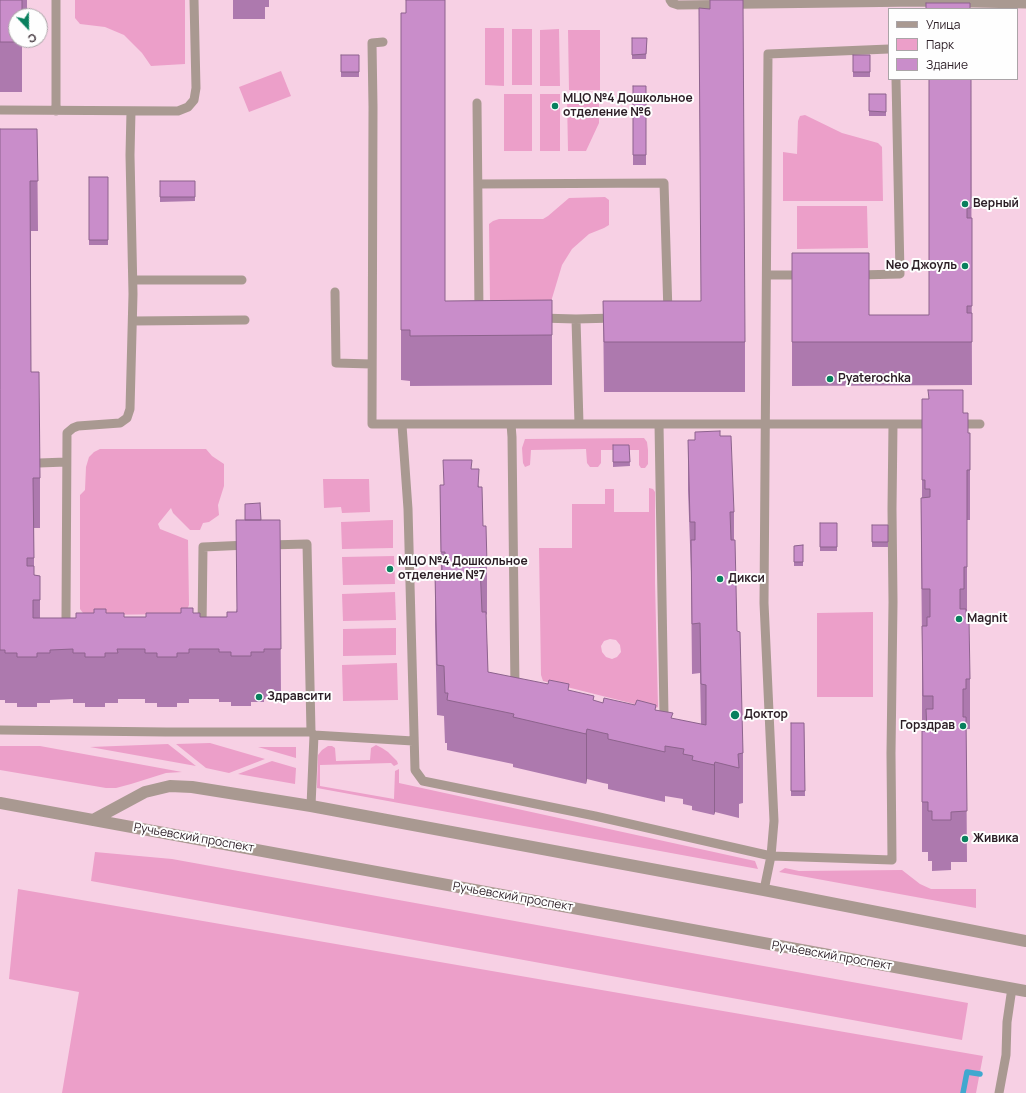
<!DOCTYPE html>
<meta charset="utf-8">
<style>
body{margin:0}
#map{position:relative;width:1026px;height:1093px;overflow:hidden;background:#f7d0e4;font-family:Manrope,sans-serif}
canvas{display:block}
.legend{position:absolute;left:888px;top:8px;width:130px;height:72px;box-sizing:border-box;background:#fefefe;border:1px solid #aaa4a7;margin:0;padding:5px 7px;list-style:none;font-size:12px;color:#2b1d25}
.legend li{display:flex;align-items:center;gap:8px;height:20px}
.legend b{width:20px;border:1px solid #aaa4a7}
.north{position:absolute;left:8px;top:8px;width:40px;height:40px;box-sizing:border-box;background:#fefefe;border:1px solid #aaa4a7;border-radius:50%;rotate:158deg;font-size:11px;font-weight:700;line-height:16px;text-align:center;color:#2b1d25}
.north::after{content:'';display:block;margin:auto;width:14px;height:18px;background:#09805e;clip-path:polygon(50% 0,100% 100%,50% 72%,0 100%)}
</style>
<div id="map">
<canvas width="1026" height="1093"></canvas>
<ul class="legend">
<li><b style="height:5px;background:#a99991"></b>Улица</li>
<li><b style="height:11px;background:#ec9fc9"></b>Парк</li>
<li><b style="height:11px;background:#c98dca"></b>Здание</li>
</ul>
<div class="north">С</div>
</div>
<script>
const g = document.querySelector('canvas').getContext('2d');
g.lineJoin = 'round';
function fill(path, color) { g.fillStyle = color; g.fill(path, 'evenodd'); }
const shape = rows => new Path2D(rows.map(r => 'M' + r).join(''));
function stroke(path, color, width, dash) { g.strokeStyle = color; g.lineWidth = width; g.lineCap = dash ? 'butt' : 'round'; g.setLineDash(dash || []); g.stroke(path); }
function write(font, color, halo, rows, align = 'center') {
  g.font = font + ' Manrope,sans-serif'; g.lineWidth = 4; g.setLineDash([]); g.textBaseline = 'middle'; g.strokeStyle = halo; g.fillStyle = color; for (const [text, x, y, turn = 0] of rows) {
    g.save(); g.translate(x, y); g.rotate((+turn || 0) * Math.PI / 180); g.textAlign = isNaN(turn) ? turn : align; if (halo) g.strokeText(text, 0, 0); g.fillText(text, 0, 0); g.restore();
  }
}
fill(shape([
 [75,0,185,0,185,64,151,66,142,53,124,35,105,27,80,24,75,18],
 [485,28,504,28,504,86,485,85],
 [512,29,532,29,532,85,512,85],
 [559,29,560,86,540,86,540,30],
 [568,30,600,30,600,90,569,90],
 [281,71,291,96,249,112,239,87],
 [504,94,532,94,532,151,504,151],
 [540,94,560,94,560,151,540,151],
 [567,98,599,98,599,123,586,151,568,151],
 [805,115,842,133,878,143,882,147,883,201,783,201,783,152,797,154,798,121,800,116],
 [605,197,609,200,609,225,604,228,589,234,572,249,562,265,550,305,493,304,490,300,489,224,493,221,499,219,543,219,548,216,569,198],
 [797,206,867,206,868,248,797,249],
 [644,438,647,442,648,450,648,464,645,468,641,468,639,465,639,450,601,450,601,463,598,467,590,467,587,463,586,449,531,450,530,465,525,467,523,463,522,448,525,439],
 [100,449,206,449,212,456,224,464,224,486,218,505,219,515,209,522,203,523,200,530,190,530,173,513,171,508,158,524,160,529,188,540,189,605,187,610,182,614,89,615,83,613,80,609,80,495,85,490,86,467,89,457,94,452],
 [323,479,369,479,370,512,342,513,341,507,324,508],
 [649,488,653,489,655,492,655,583,658,707,654,709,543,681,541,675,539,548,572,548,572,504,605,504,605,489,614,489,614,512,649,512],
 [610,639,616,640,620,645,621,652,617,657,612,659,606,657,602,652,601,646,604,641],
 [393,520,393,548,342,549,341,522],
 [394,556,395,584,343,585,342,557],
 [395,592,396,620,343,621,342,594],
 [873,612,873,697,817,697,817,613],
 [396,628,396,655,343,656,343,629],
 [397,663,398,700,343,701,342,665],
 [210,743,265,759,229,773,206,768,176,744],
 [168,744,196,766,90,747],
 [376,745,382,748,388,752,397,761,398,764,394,766,391,763,320,765,320,786,394,799,395,771,399,769,399,783,755,861,758,869,317,788,318,755,322,750,328,746,332,746,335,748,336,761,370,760,371,748],
 [0,746,40,746,182,772,166,773,131,784,116,788,106,788,0,770],
 [258,747,296,747,296,758],
 [272,761,296,768,295,784,238,774],
 [95,852,172,859,968,1003,962,1040,91,881],
 [785,868,799,871,902,870,920,884,931,889,976,889,976,908,779,872],
 [18,889,983,1056,976,1093,62,1093,79,992,9,979]
]), '#ec9fc9');
stroke(shape([
 [963,1093,967,1072,980,1074]
]), '#40a8cf', 5.5);
stroke(shape([
 [670,0,672,3,678,5,921,2,1026,4],
 [383,42,372,43,373,107,372,424,933,424],
 [477,103,479,313],
 [0,110,178,111,188,107,194,100,196,88,194,0],
 [56,111,56,0],
 [478,184,664,183,668,313],
 [767,275,804,275],
 [858,275,900,274,896,79],
 [133,280,242,280],
 [335,292,336,363,371,364],
 [540,318,576,319],
 [133,321,245,320],
 [511,424,512,437,515,689],
 [579,424,576,319,615,318],
 [659,424,664,715,662,723],
 [956,424,980,424],
 [402,425,408,509,415,770,423,781,595,816,771,856,892,860,891,753,893,602,892,509,893,424],
 [39,463,66,462],
 [269,545,307,544,311,732,314,735,311,806],
 [72,628,69,626,66,618,67,433,73,428,78,426,120,423,127,418,130,409,133,294,130,155,131,111],
 [202,628,203,547,248,545],
 [0,730,166,732,311,732],
 [314,735,413,741],
 [764,890,771,856,774,821,764,603,768,54,889,49],
 [999,1093,1006,1055,1007,1022,1012,988]
]), '#a99991', 9);
stroke(shape([
 [0,803,1026,991],
 [93,820,145,792,170,786,192,787,311,806,764,890,1026,941]
]), '#a99991', 12);
fill(shape([
 [0,0,27,0,27,16,16,16,22,40,22,92,0,92],
 [233,0,269,0,269,7,265,7,265,19,233,19],
 [401,13,445,301,552,300,552,385,410,386,410,381,401,380],
 [632,38,647,38,646,59,632,59],
 [341,55,359,55,359,77,341,77],
 [853,55,870,55,870,77,853,77],
 [971,79,972,385,792,386,792,253,869,315,929,315],
 [633,86,646,86,646,165,633,165],
 [869,94,886,94,886,116,869,116],
 [0,129,37,129,38,231,31,231,31,372,40,478,40,528,34,528,34,575,40,576,40,618,76,618,106,613,124,617,146,617,193,613,200,617,227,617,236,612,261,520,280,520,281,699,264,699,264,702,251,702,251,706,231,706,231,702,219,702,219,699,189,699,189,703,177,703,177,707,157,707,157,703,145,703,145,699,118,699,118,703,105,703,105,707,85,707,85,703,73,703,73,699,50,700,50,703,37,703,37,707,17,707,17,703,5,703,5,700,0,700],
 [89,177,108,177,108,245,89,245],
 [160,181,195,181,195,201,160,202],
 [603,301,745,342,745,392,604,392],
 [922,399,963,413,968,433,970,433,970,520,967,520,967,617,966,617,970,679,970,729,966,729,967,862,951,862,951,870,932,871,932,861,928,861,928,852,922,852,922,639,921,548,921,498,922,498],
 [720,436,734,512,734,540,737,631,743,753,743,803,739,804,739,818,715,812,714,815,692,810,692,806,683,804,683,799,665,796,665,802,608,789,608,784,603,783,587,779,586,784,513,767,513,764,447,750,447,743,445,743,444,716,437,715,435,625,435,575,441,575,440,485,443,485,472,469,479,487,487,564,487,614,486,615,488,672,569,690,594,701,603,703,656,710,673,719,701,724,700,673,692,674,691,572,688,490,688,440,695,440],
 [613,445,629,445,630,466,613,467],
 [820,523,837,523,837,551,820,551],
 [872,525,888,525,888,547,872,547],
 [803,545,803,566,794,566,794,546],
 [791,723,804,723,805,796,791,796]
]), '#ad79ae');
fill(shape([
 [587,729,587,779,586,784,586,734],
 [715,762,715,812,714,815,714,765]
]), '#8d638d');
const building = shape([
 [0,0,22,0,22,16,16,16,16,40,22,40,22,42,0,42,0,0],
 [406,0,445,0,445,301,552,300,552,335,410,336,410,330,401,330,401,13,406,13,406,0],
 [710,0,743,0,745,342,604,342,603,301,701,301,699,8,710,9,710,0],
 [926,3,970,3,970,9,926,9,926,3],
 [632,38,647,38,646,54,632,55,632,38],
 [341,55,359,55,359,72,341,72,341,55],
 [853,55,870,55,870,72,853,72,853,55],
 [929,79,971,79,971,208,967,208,967,218,972,218,972,306,967,306,967,313,972,313,972,342,792,342,792,253,869,253,869,315,929,315,929,79],
 [633,86,646,86,646,155,633,155,633,86],
 [869,94,886,94,886,112,869,111,869,94],
 [0,129,37,129,38,181,30,181,31,372,39,372,40,478,33,478,34,558,27,558,27,566,34,566,34,575,40,576,40,600,33,600,33,618,76,618,76,613,94,613,94,609,106,609,106,613,124,613,124,617,146,617,146,613,181,613,181,608,193,608,193,613,200,613,200,617,227,617,227,612,237,612,236,520,280,520,281,649,264,649,264,652,251,652,251,656,231,656,231,652,219,652,219,649,189,649,189,653,177,653,177,657,157,657,157,653,145,653,145,649,117,649,118,653,105,653,105,657,85,657,85,653,73,653,73,649,50,650,50,653,37,653,37,657,17,657,17,653,5,653,5,650,0,650,0,129],
 [89,177,108,177,108,240,89,240,89,177],
 [160,181,195,181,195,197,160,197,160,181],
 [928,390,963,390,963,413,968,413,968,433,970,433,970,470,967,470,967,567,964,567,964,589,960,589,960,609,966,609,966,619,969,619,970,679,966,679,966,689,963,689,963,717,966,717,967,811,951,812,951,820,932,820,932,811,928,811,928,802,922,802,922,731,927,731,926,709,933,709,933,696,923,696,922,626,927,626,927,617,930,617,930,589,922,589,921,498,930,497,930,489,925,489,925,480,922,480,922,399,929,399,928,390],
 [720,431,720,436,731,436,734,512,730,512,731,540,735,540,737,631,740,632,743,753,738,754,739,768,715,762,714,765,692,760,693,756,683,754,684,749,665,746,665,752,608,739,608,734,603,733,587,729,586,734,513,717,514,714,447,700,448,693,445,693,444,666,437,665,435,575,442,575,442,563,445,563,445,552,441,552,440,485,444,485,443,460,472,460,471,469,479,469,478,487,482,487,483,526,486,526,487,564,480,565,482,612,486,612,488,672,548,684,549,680,569,684,568,690,594,696,593,700,603,703,604,698,635,705,637,700,656,705,655,710,673,713,671,718,706,725,706,685,701,684,700,623,692,624,691,540,695,540,695,522,690,522,688,440,695,440,695,432,720,431],
 [613,445,629,445,630,462,613,462,613,445],
 [260,503,261,520,245,520,245,504,260,503],
 [820,523,837,523,837,547,820,547,820,523],
 [872,525,888,525,888,542,872,542,872,525],
 [803,545,803,562,794,562,794,546,803,545],
 [791,723,804,723,805,791,791,791,791,723]
]);
fill(building, '#c98dca');
stroke(building, '#8d638d', 1);
for (const [x, y, r, color] of [
 [555,106,4,"#09805e"],
 [965,204,4,"#09805e"],
 [965,266,4,"#09805e"],
 [830,379,4,"#09805e"],
 [390,569,4,"#09805e"],
 [720,579,4,"#09805e"],
 [959,619,4,"#09805e"],
 [259,697,4,"#09805e"],
 [735,715,5,"#09805e"],
 [963,726,4,"#09805e"],
 [965,839,4,"#09805e"]
]) { const dot = new Path2D(); dot.arc(x, y, r, 0, 2 * Math.PI); g.fillStyle = color; g.fill(dot); stroke(dot, '#fefefe', 1.5); }
write('bold 12px', '#2b1d25', '#fefefe', [
 ["МЦО №4 Дошкольное",563,99],
 ["отделение №6",563,113],
 ["Верный",973,204],
 ["Neo Джоуль",957,266,"right"],
 ["Pyaterochka",838,379],
 ["МЦО №4 Дошкольное",398,562],
 ["отделение №7",398,576],
 ["Дикси",728,579],
 ["Magnit",967,619],
 ["Здравсити",267,697],
 ["Доктор",744,715],
 ["Горздрав",955,726,"right"],
 ["Живика",973,839]
], 'left');
write('12px', '#2b1d25', '#fefefe', [
 ["Ручьевский проспект",194,838,10],
 ["Ручьевский проспект",513,897,10],
 ["Ручьевский проспект",832,956,10]
]);
</script>
